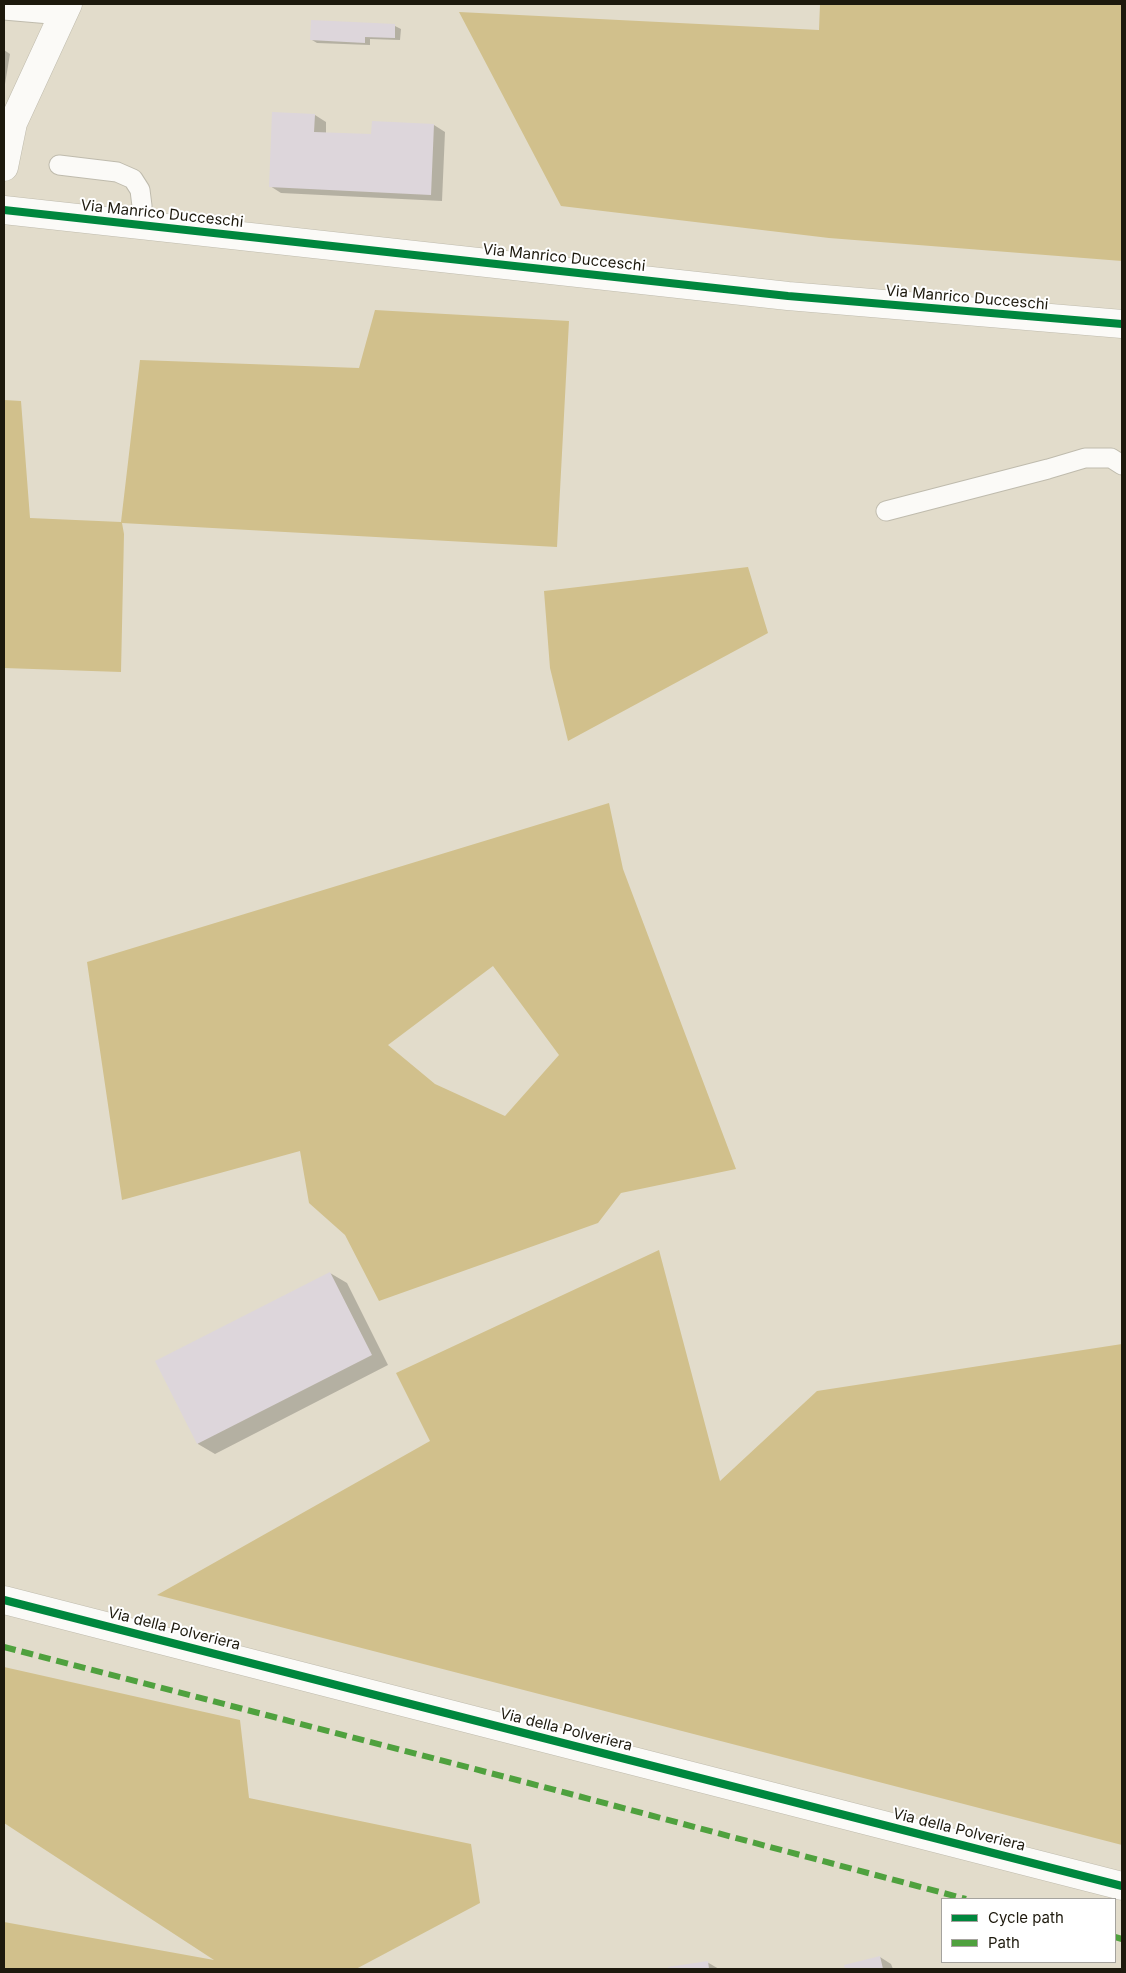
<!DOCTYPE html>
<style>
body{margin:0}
#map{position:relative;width:1126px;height:1973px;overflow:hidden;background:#e2dccb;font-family:Inter,sans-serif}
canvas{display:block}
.frame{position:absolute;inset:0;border:5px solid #1d190d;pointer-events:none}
.legend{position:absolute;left:941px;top:1898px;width:175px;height:65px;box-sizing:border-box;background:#fff;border:1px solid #a5a39e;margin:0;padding:6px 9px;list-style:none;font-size:15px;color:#1d190d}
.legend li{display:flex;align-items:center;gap:10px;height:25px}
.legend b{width:25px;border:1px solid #a5a39e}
</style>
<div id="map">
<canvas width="1126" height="1973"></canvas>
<div class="frame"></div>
<ul class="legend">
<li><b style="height:6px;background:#00873e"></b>Cycle path</li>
<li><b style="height:6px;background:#4fa13e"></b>Path</li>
</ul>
</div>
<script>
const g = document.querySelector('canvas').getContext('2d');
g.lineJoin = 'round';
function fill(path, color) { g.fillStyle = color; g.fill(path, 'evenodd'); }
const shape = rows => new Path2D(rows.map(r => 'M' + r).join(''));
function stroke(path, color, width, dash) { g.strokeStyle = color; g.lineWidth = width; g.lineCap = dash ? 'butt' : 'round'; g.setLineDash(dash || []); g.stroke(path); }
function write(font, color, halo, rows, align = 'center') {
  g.font = font + ' Inter,sans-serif'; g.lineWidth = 4; g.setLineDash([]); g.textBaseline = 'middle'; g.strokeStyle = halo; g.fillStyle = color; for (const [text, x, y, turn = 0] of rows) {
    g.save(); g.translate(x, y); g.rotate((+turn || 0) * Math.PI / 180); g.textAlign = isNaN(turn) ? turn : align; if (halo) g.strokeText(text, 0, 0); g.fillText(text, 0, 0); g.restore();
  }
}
fill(shape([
 [820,4,1122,4,1122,261,829,238,561,206,459,12,819,30],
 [375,310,569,321,557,547,122,523,124,534,121,672,4,668,4,400,21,401,30,518,121,522,140,360,359,368],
 [748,567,768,633,568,741,550,668,544,591],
 [609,803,623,869,736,1169,621,1193,598,1223,379,1301,345,1235,309,1203,300,1151,122,1200,87,962],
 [493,966,559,1055,505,1116,435,1084,388,1045],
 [659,1250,720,1481,817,1391,1122,1344,1122,1845,157,1595,430,1441,396,1373],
 [4,1667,240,1720,249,1798,471,1844,480,1903,356,1969,4,1969,4,1922,214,1960,4,1823]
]), '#d1c08c');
fill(shape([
 [312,21,395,26,401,29,400,40,370,39,370,45,317,43,312,40],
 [4,50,10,54,4,90],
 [315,115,326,122,326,133,372,136,434,125,445,132,442,201,281,193,270,186],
 [330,1273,347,1283,388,1365,215,1454,198,1444,157,1362],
 [880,1957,891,1964,893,1969,847,1969,846,1966],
 [707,1962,719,1969,670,1968]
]), '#0003');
fill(shape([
 [311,20,395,24,395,38,365,37,365,43,310,40],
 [272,112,315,114,314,132,371,134,372,121,434,124,431,195,269,187],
 [330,1272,372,1355,197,1444,155,1361],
 [880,1956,883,1969,845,1969,844,1965],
 [708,1961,709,1969,669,1969,668,1967]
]), '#ddd6db');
const service = shape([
 [4,10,62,15],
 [59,165,117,172,133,179,140,190,142,206,139,225],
 [886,511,1048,469,1085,458,1111,458,1122,465]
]);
const minor = shape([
 [4,167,13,123,68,4],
 [4,210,788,296,1122,324]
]);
const tertiary = shape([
 [4,1600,1122,1886]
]);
stroke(service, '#bfbbad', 21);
stroke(minor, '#bfbbad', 29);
stroke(tertiary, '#bfbbad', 29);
stroke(service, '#fbfaf7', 19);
stroke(minor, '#fbfaf7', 28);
stroke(tertiary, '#fbfaf7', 28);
stroke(shape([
 [4,1647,544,1787,966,1899],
 [1115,1937,1122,1939]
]), '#4fa13e', 6, [12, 6]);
stroke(shape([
 [4,210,788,296,1122,324],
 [4,1600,1122,1886]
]), '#00873e', 8);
write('15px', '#1d190d', '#fff', [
 ["Via Manrico Ducceschi",162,214,6],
 ["Via Manrico Ducceschi",564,258,6],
 ["Via Manrico Ducceschi",967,298,5],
 ["Via della Polveriera",174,1629,14],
 ["Via della Polveriera",566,1730,14],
 ["Via della Polveriera",959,1830,14]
]);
</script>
